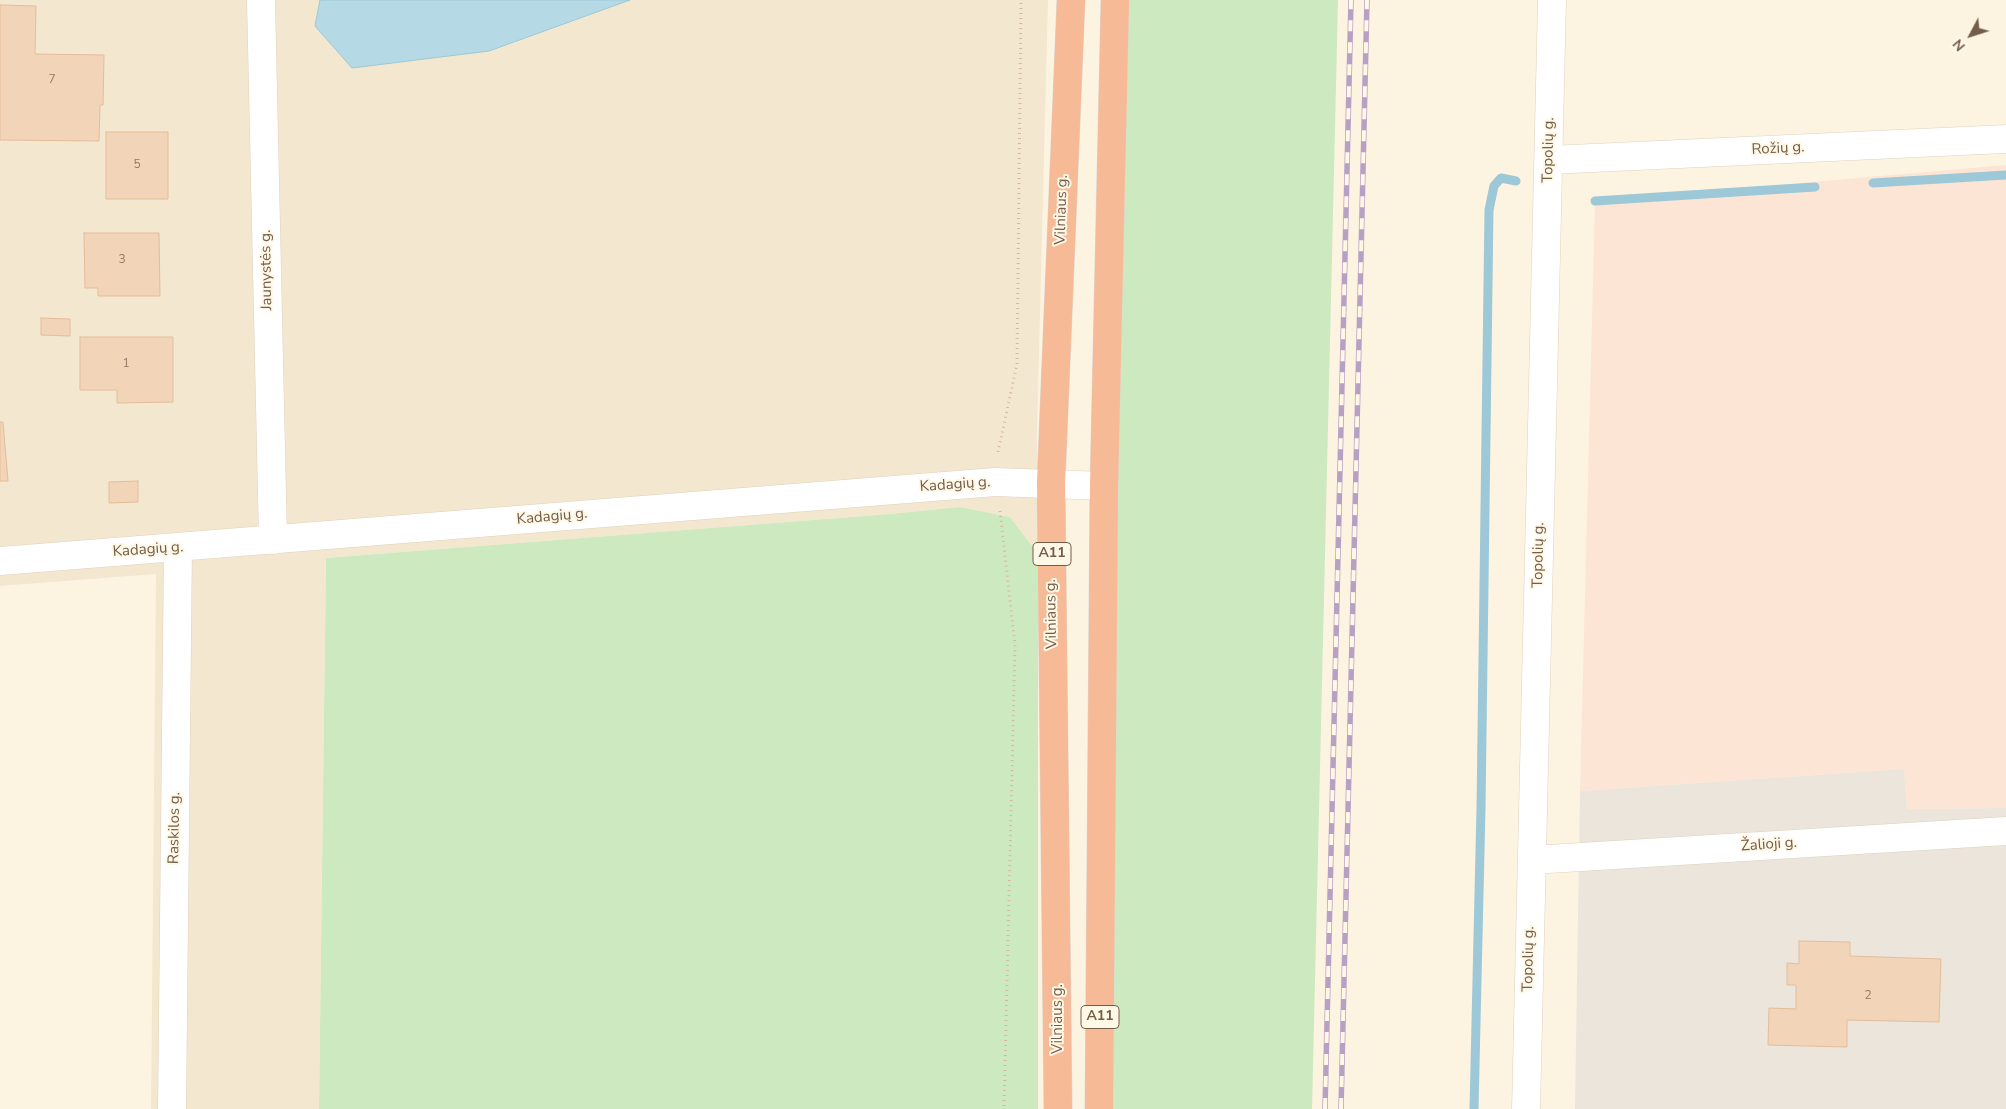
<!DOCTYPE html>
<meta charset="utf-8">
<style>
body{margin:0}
#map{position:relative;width:2006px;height:1109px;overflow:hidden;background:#fcf4e1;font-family:"Nunito Sans",sans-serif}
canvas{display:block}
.north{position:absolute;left:1946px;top:10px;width:50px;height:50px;-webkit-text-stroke:4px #fff8e7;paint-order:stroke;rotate:230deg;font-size:14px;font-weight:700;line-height:20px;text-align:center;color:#735c48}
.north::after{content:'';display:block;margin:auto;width:18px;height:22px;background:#735c48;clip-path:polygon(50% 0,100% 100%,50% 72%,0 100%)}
</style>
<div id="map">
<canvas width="2006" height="1109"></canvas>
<div class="north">N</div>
</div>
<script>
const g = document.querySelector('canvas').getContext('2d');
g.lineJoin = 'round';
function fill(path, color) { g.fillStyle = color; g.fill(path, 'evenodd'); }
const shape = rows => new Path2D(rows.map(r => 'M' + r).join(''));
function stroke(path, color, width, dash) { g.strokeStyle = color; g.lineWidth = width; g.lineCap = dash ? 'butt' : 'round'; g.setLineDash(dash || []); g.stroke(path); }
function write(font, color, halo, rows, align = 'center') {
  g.font = font + ' "Nunito Sans",sans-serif'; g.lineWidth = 4; g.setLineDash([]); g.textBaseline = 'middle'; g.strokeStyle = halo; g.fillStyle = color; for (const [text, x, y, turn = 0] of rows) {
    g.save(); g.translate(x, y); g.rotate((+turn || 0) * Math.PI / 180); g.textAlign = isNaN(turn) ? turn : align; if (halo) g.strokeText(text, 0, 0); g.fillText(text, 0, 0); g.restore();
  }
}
fill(shape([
 [0,0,1048,0,1037,432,1038,554,1010,517,960,507,890,514,326,558,319,1109,151,1109,156,574,0,586]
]), '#f4e7cf');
fill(shape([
 [2006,165,2006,808,1907,809,1904,769,1580,791,1595,201]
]), '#fde5d5');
fill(shape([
 [1904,769,1907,809,2006,808,2006,1109,1575,1109,1580,791]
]), '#ebe5dc');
fill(shape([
 [1126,0,1338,0,1312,1109,1110,1109,1118,424],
 [960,507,1010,517,1038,554,1038,1109,319,1109,326,558,890,514]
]), '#cde9c0');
const water = shape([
 [320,0,630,0,489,51,352,68,315,26,320,0]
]);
fill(water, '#b6dae5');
stroke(water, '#9cc8d7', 1);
stroke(shape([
 [1873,183,2006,175],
 [1595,201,1815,187],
 [1474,1109,1481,808,1489,210,1494,186,1501,178,1516,181]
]), '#9cc8d7', 9);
const building = shape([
 [0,5,36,6,35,54,104,55,103,105,100,105,99,141,0,140,0,5],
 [106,132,168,132,168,199,106,199,106,132],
 [84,233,159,233,160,296,98,296,98,288,85,288,84,233],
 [41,318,70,319,70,336,41,335,41,318],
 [80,337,173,337,173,402,117,403,117,390,80,390,80,337],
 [0,422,3,422,8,481,0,481,0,422],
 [138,481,138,502,109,503,109,482,138,481],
 [1799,941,1850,942,1850,956,1941,959,1939,1022,1847,1020,1847,1047,1768,1045,1769,1008,1796,1009,1796,985,1787,985,1787,963,1799,964,1799,941]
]);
fill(building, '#f2d5b9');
stroke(building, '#e4bd99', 1);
const street = shape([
 [261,0,273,540],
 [1549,160,2006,139],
 [0,561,995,482,1104,486],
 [1532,860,2006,831],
 [172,1109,178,547],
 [1526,1109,1552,0]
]);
const highway = shape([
 [1058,1109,1051,483,1071,0],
 [1099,1109,1104,486,1115,0]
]);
stroke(street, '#e0d1bd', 29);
stroke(highway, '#ddd8d3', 29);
stroke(shape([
 [998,452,1017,364,1021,0],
 [1000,511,1015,645,1004,1109]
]), '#d6b89c', 3, [1, 4]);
stroke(street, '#fff', 28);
stroke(highway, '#f7ba97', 28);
const rail = shape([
 [1325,1109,1351,0],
 [1341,1109,1367,0]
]);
stroke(rail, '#b8a0c5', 5.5);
stroke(rail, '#fff8e7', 4, [11]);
write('12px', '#937a64', null, [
 ["7",52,80],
 ["5",137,165],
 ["3",122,260],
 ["1",126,364],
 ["2",1868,996]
]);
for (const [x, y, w] of [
 [1052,554,38],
 [1100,1017,38]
]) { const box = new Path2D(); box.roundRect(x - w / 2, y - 11.5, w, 23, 4); g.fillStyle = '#fff8e7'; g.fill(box); stroke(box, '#735c48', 1); }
write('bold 14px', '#735c48', null, [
 ["A11",1052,554],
 ["A11",1100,1017]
]);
write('15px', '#735c48', '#fff8e7', [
 ["Rožių g.",1778,149,-3],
 ["Topolių g.",1549,150,-89],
 ["Vilniaus g.",1062,210,-88],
 ["Jaunystės g.",267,270,-91],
 ["Kadagių g.",955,485,-4],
 ["Kadagių g.",552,517,-5],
 ["Kadagių g.",148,550,-4],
 ["Topolių g.",1539,555,-89],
 ["Vilniaus g.",1052,614,-91],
 ["Raskilos g.",175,828,-89],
 ["Žalioji g.",1769,845,-4],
 ["Topolių g.",1529,959,-89],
 ["Vilniaus g.",1058,1019,-90]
]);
</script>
